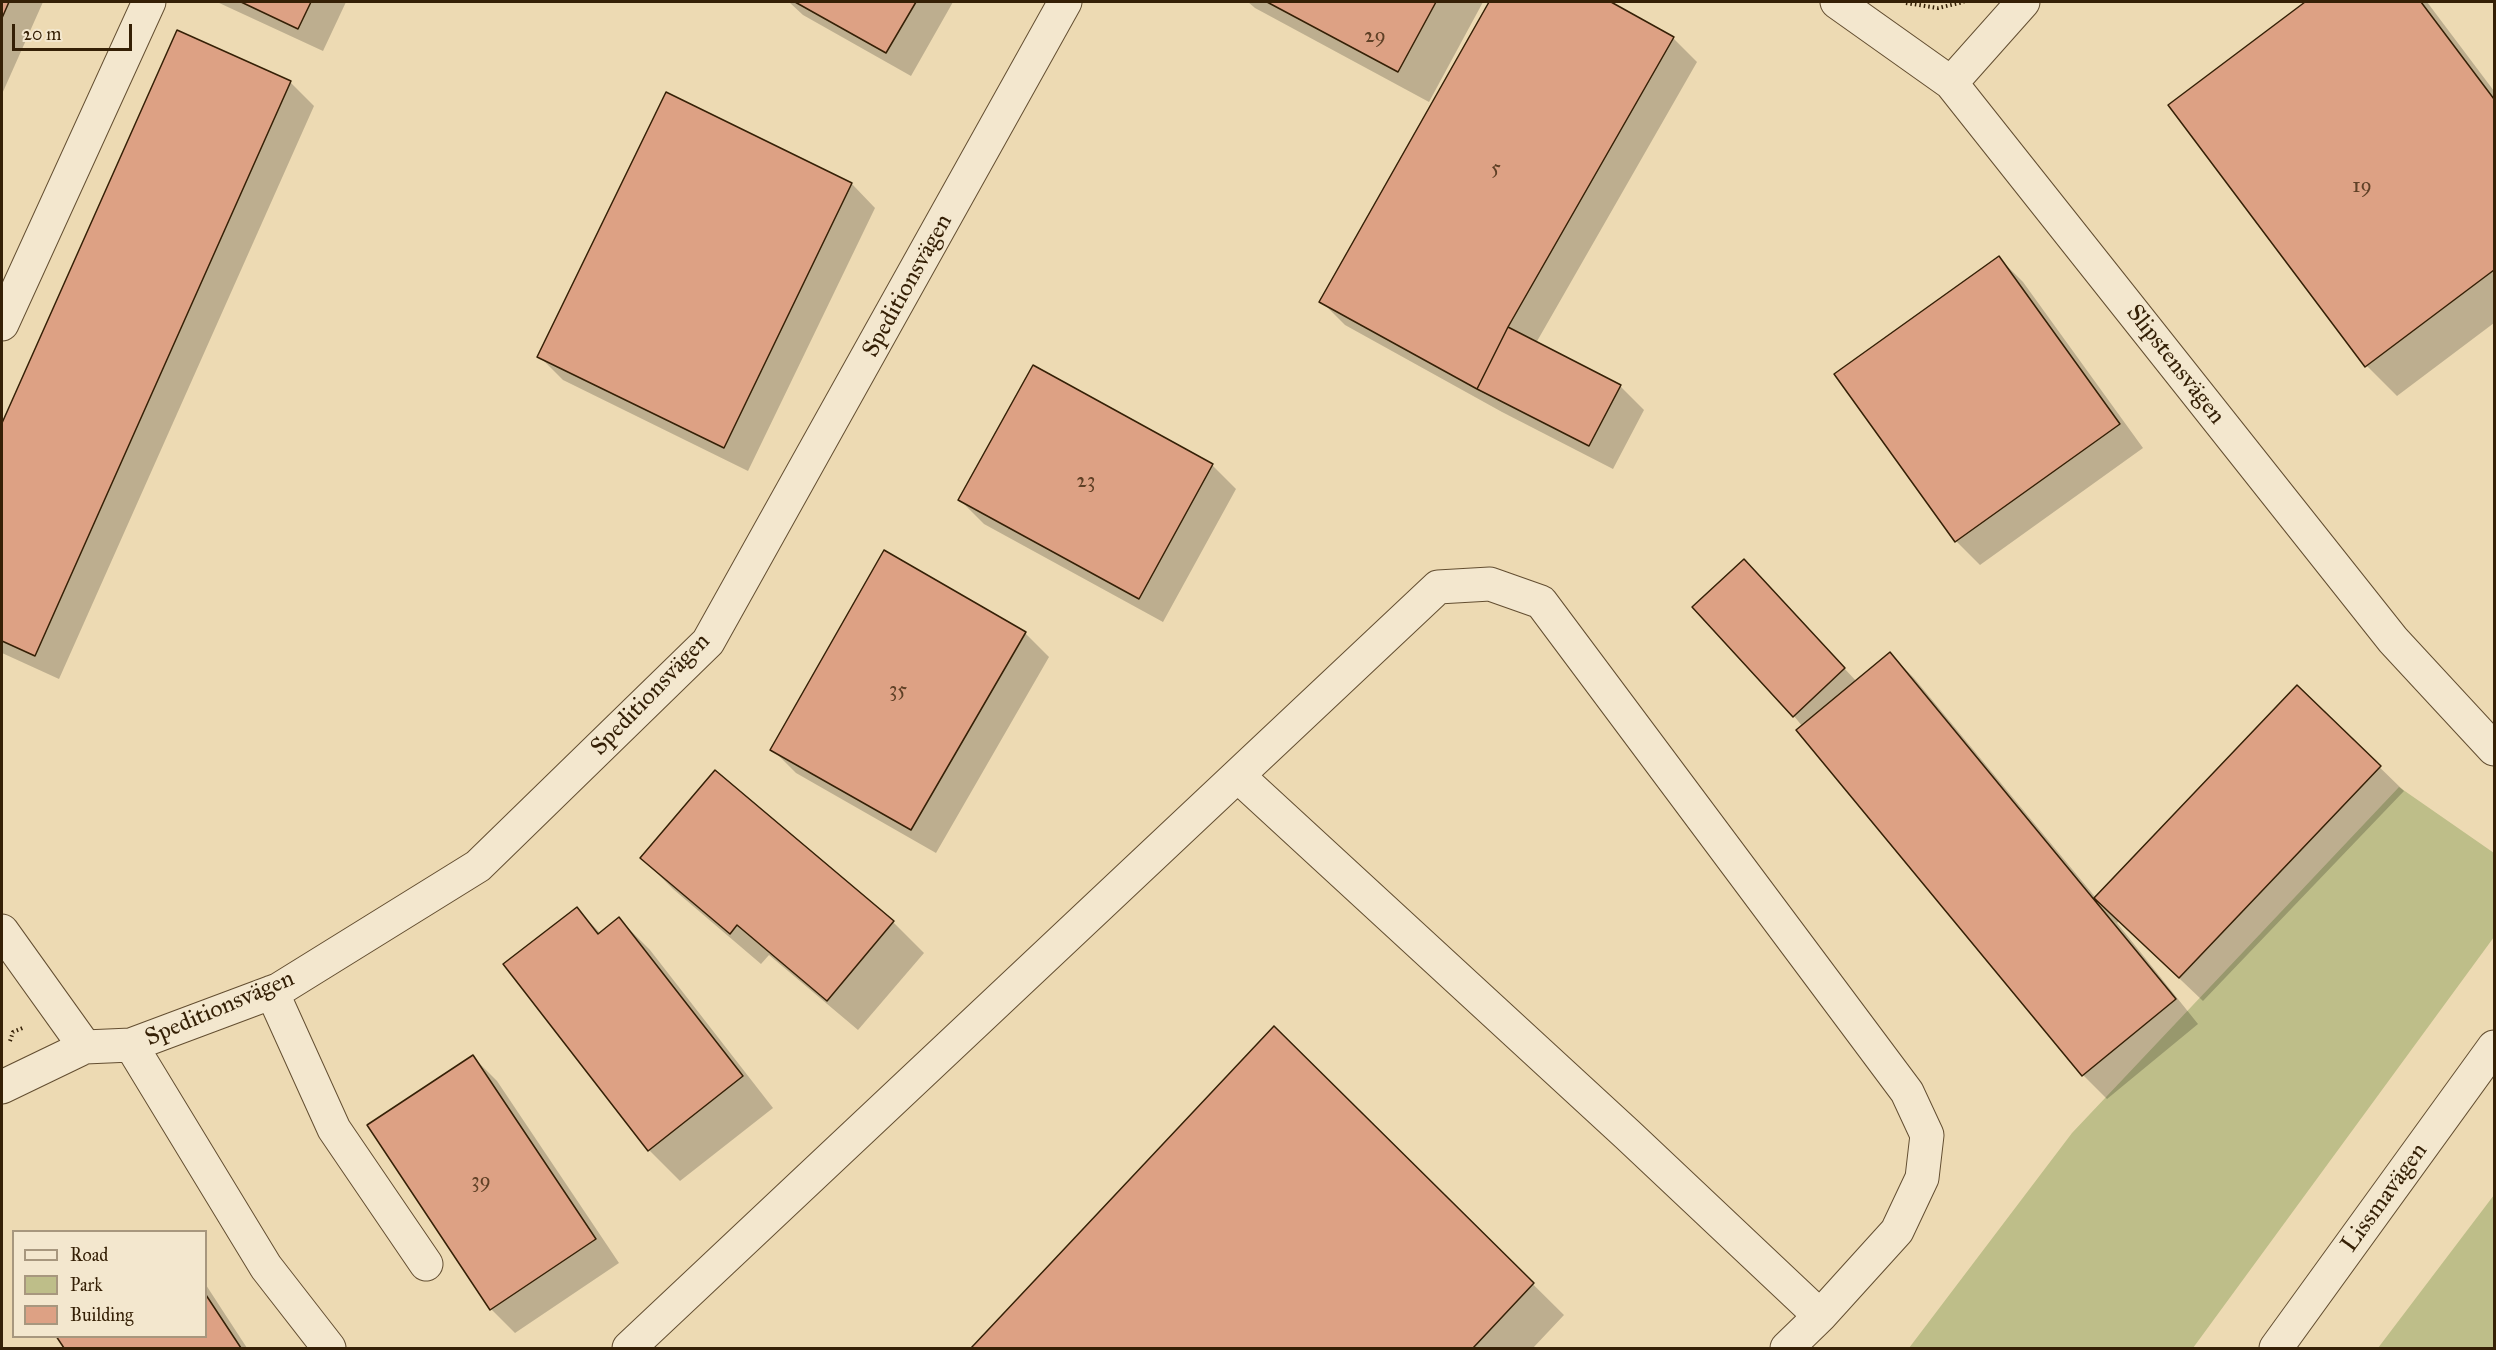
<!DOCTYPE html>
<meta charset="utf-8">
<style>
body{margin:0}
#map{position:relative;width:2496px;height:1350px;overflow:hidden;background:#eddab3;font-family:"IM FELL Great Primer",serif}
canvas{display:block}
.frame{position:absolute;inset:0;border:3px solid #352006;pointer-events:none}
.legend{position:absolute;left:12px;top:1230px;width:195px;height:108px;box-sizing:border-box;background:#f3e7ce;border:2px solid #a7977e;margin:0;padding:8px 10px;list-style:none;font-size:18px;color:#352006}
.legend li{display:flex;align-items:center;gap:12px;height:30px}
.legend b{width:30px;border:2px solid #a7977e}
.scale{position:absolute;left:12px;top:24px;width:120px;height:27px;box-sizing:border-box;border:3px solid #352006;border-top:0;padding-left:8px;font-size:18px;line-height:21px;white-space:nowrap;color:#352006;-webkit-text-stroke:4px #f3e7ce;paint-order:stroke}
</style>
<div id="map">
<canvas width="2496" height="1350"></canvas>
<div class="frame"></div>
<ul class="legend">
<li><b style="height:8px;background:#f3e7ce"></b>Road</li>
<li><b style="height:16px;background:#bebe89"></b>Park</li>
<li><b style="height:16px;background:#dda184"></b>Building</li>
</ul>
<div class="scale">20 m</div>
</div>
<script>
const g = document.querySelector('canvas').getContext('2d');
g.lineJoin = 'round';
function fill(path, color) { g.fillStyle = color; g.fill(path, 'evenodd'); }
const shape = rows => new Path2D(rows.map(r => 'M' + r).join(''));
function stroke(path, color, width, dash) { g.strokeStyle = color; g.lineWidth = width; g.lineCap = dash ? 'butt' : 'round'; g.setLineDash(dash || []); g.stroke(path); }
function write(font, color, halo, rows, align = 'center') {
  g.font = font + ' "IM FELL Great Primer",serif'; g.lineWidth = 5; g.setLineDash([]); g.textBaseline = 'middle'; g.strokeStyle = halo; g.fillStyle = color; for (const [text, x, y, turn = 0] of rows) {
    g.save(); g.translate(x, y); g.rotate((+turn || 0) * Math.PI / 180); g.textAlign = isNaN(turn) ? turn : align; if (halo) g.strokeText(text, 0, 0); g.fillText(text, 0, 0); g.restore();
  }
}
fill(shape([
 [2399,787,2494,853,2494,937,2193,1348,1909,1348,2072,1133],
 [2494,1195,2494,1348,2378,1348]
]), '#bebe89');
fill(shape([
 [2,2,43,2,2,94],
 [217,2,346,2,323,51],
 [789,2,953,2,911,76,803,15],
 [1248,2,1483,2,1429,102,1255,8],
 [1491,2,1608,2,1673,38,1697,62,1536,343,1620,386,1644,410,1613,469,1502,412,1345,325,1321,301],
 [2308,2,2427,2,2494,91,2494,323,2397,396,2367,366,2170,105],
 [178,32,290,82,314,106,59,679,2,653,2,427],
 [666,94,852,184,875,208,748,471,563,380,539,356],
 [1999,258,2023,282,2143,448,1980,565,1956,541,1836,374],
 [1033,367,1212,465,1236,489,1163,622,984,524,960,500],
 [1767,585,1857,682,1890,654,1914,678,2096,898,2297,687,2404,791,2203,1001,2119,921,2117,923,2198,1024,2107,1099,2083,1075,1794,716],
 [1025,633,1049,657,936,853,796,773,772,749],
 [715,772,893,922,924,953,858,1030,769,955,761,964,673,889,642,858],
 [577,909,601,934,619,919,650,950,773,1108,680,1181,649,1150],
 [1274,1028,1564,1315,1533,1348,973,1348],
 [473,1057,497,1081,619,1263,515,1333,491,1309],
 [206,1285,247,1348,66,1348,58,1336,206,1336]
]), '#0003');
const building = shape([
 [2,2,9,2,2,18,2,2],
 [241,2,311,2,298,29,241,2],
 [795,2,916,2,886,53,795,2],
 [1267,2,1436,2,1398,72,1267,2],
 [1489,2,1611,2,1674,37,1508,327,1477,389,1319,302,1489,2],
 [2305,2,2421,2,2494,99,2494,270,2365,367,2168,105,2305,2],
 [177,30,291,81,35,656,2,641,2,423,177,30],
 [666,92,852,183,724,448,537,357,666,92],
 [1999,256,2120,424,1955,542,1834,374,1999,256],
 [1508,327,1621,385,1589,446,1477,389,1508,327],
 [1033,365,1213,464,1139,599,958,500,1033,365],
 [884,550,1026,632,911,830,770,750,884,550],
 [1744,559,1845,668,1793,717,1692,607,1744,559],
 [1890,652,2176,999,2082,1076,1796,730,1890,652],
 [2297,685,2381,766,2179,978,2094,898,2297,685],
 [715,770,894,921,827,1001,737,925,730,934,640,858,715,770],
 [577,907,598,934,619,917,743,1076,648,1151,503,964,577,907],
 [1274,1026,1534,1283,1473,1348,971,1348,1274,1026],
 [473,1055,596,1239,490,1310,367,1125,473,1055],
 [206,1295,241,1348,64,1348,56,1336,206,1336,206,1295]
]);
fill(building, '#dda184');
stroke(building, '#352006', 1.5);
const minor = shape([
 [1837,2,1951,83,2393,640,2494,749],
 [1951,83,2023,2],
 [2,324,149,2],
 [1238,776,1628,1135,1820,1316,1787,1348],
 [2,931,85,1047],
 [272,992,334,1129,426,1264],
 [131,1045,266,1267,329,1348],
 [2,1087,85,1047,131,1045,278,990,478,866,708,642,1065,2],
 [629,1348,1438,587,1490,584,1541,602,1907,1092,1927,1135,1922,1178,1897,1231,1820,1316],
 [2276,1348,2494,1047]
]);
stroke(minor, '#634e31', 35);
stroke(shape([
 [1906,3,1938,8,1964,2],
 [10,1041,13,1032,25,1027]
]), '#352006', 4, [1.5, 3]);
stroke(minor, '#f3e7ce', 33);
write('21px', '#5f4026', null, [
 ["29",1375,37],
 ["5",1496,169],
 ["19",2362,187],
 ["23",1086,482],
 ["35",898,691],
 ["39",481,1182]
]);
write('24px', '#352006', '#f3e7ce', [
 ["Speditionsvägen",908,286,-61],
 ["Slipstensvägen",2175,365,52],
 ["Speditionsvägen",651,695,-46],
 ["Speditionsvägen",220,1009,-23],
 ["Lissmavägen",2385,1198,-54]
]);
</script>
